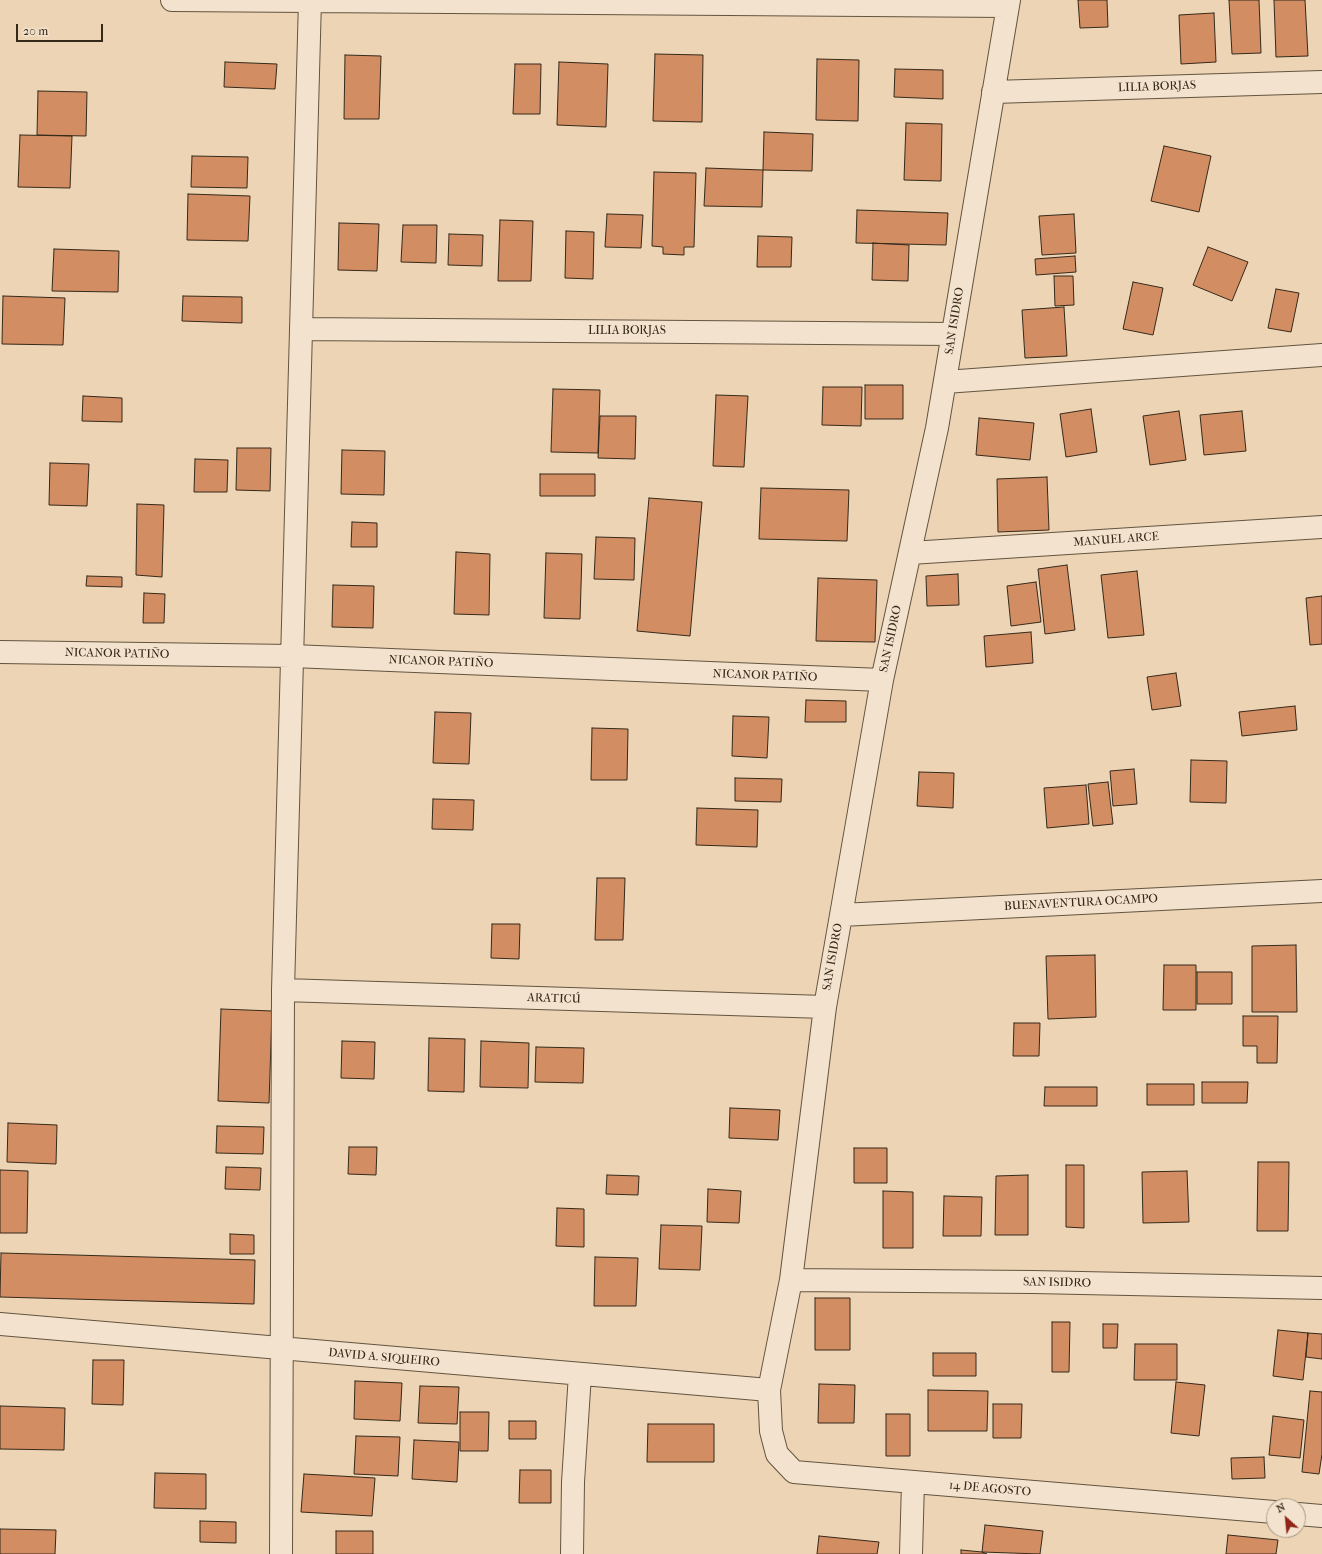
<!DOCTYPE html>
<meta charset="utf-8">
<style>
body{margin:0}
#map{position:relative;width:1322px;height:1554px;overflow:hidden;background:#ecd4b4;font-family:"IM FELL French Canon",serif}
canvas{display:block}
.north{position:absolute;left:1266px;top:1498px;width:40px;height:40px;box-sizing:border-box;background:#f3e3ce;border:1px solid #a79986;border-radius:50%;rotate:333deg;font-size:11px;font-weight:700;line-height:16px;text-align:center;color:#35291a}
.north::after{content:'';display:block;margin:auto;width:14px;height:18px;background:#8f2418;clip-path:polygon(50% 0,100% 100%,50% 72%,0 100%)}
.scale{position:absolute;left:16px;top:24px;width:87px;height:18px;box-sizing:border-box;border:2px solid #35291a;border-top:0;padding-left:5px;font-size:12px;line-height:14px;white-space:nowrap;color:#35291a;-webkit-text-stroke:3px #f3e3ce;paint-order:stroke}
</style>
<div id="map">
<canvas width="1322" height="1554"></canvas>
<div class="north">N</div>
<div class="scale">20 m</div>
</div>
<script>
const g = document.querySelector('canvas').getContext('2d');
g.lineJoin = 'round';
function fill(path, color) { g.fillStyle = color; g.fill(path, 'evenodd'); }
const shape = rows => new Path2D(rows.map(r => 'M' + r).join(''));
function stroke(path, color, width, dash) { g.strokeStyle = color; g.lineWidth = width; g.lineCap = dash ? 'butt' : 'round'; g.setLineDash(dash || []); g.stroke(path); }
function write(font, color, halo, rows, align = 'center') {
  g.font = font + ' "IM FELL French Canon",serif'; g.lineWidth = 4; g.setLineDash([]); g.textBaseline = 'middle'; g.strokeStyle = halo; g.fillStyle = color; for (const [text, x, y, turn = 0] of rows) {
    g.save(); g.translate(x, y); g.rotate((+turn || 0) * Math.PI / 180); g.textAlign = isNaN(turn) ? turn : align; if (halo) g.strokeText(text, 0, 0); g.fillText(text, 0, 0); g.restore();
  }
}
const building = shape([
 [1078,0,1107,0,1108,27,1080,28,1078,0],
 [1229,0,1259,0,1261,53,1232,54,1229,0],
 [1274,0,1305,0,1308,56,1276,57,1274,0],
 [1214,13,1216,62,1181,64,1179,15,1214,13],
 [655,54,703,55,702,122,653,121,655,54],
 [345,55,381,56,379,119,344,119,345,55],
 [817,59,859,60,858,121,816,120,817,59],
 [225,62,277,64,275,89,224,87,225,62],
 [559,62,608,64,606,127,557,125,559,62],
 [515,64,541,64,540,114,513,114,515,64],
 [895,69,943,70,943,99,894,97,895,69],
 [38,91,87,92,86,136,37,135,38,91],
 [906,123,942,124,941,181,904,180,906,123],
 [764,132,813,134,812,171,763,170,764,132],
 [20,135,72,136,70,188,18,187,20,135],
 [1164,146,1211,156,1199,212,1151,201,1164,146],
 [192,156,248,157,247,188,191,187,192,156],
 [706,168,763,170,762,207,704,206,706,168],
 [654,172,696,173,694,247,684,247,684,255,663,254,663,247,652,246,654,172],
 [188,194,250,196,248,241,187,240,188,194],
 [857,210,948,213,946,245,856,243,857,210],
 [607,214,643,215,641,248,605,247,607,214],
 [1074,214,1076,253,1042,255,1039,216,1074,214],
 [500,220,533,221,531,281,498,281,500,220],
 [339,223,379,224,377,271,338,270,339,223],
 [403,225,437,225,436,263,401,262,403,225],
 [566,231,594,232,593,279,565,278,566,231],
 [449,234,483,235,482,266,448,265,449,234],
 [758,236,792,237,791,267,757,267,758,236],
 [873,243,909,245,908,281,872,280,873,243],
 [1208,247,1248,262,1232,301,1193,285,1208,247],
 [54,249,119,251,118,292,52,291,54,249],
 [1075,256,1076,272,1036,275,1035,259,1075,256],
 [1054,276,1073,276,1074,305,1055,306,1054,276],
 [1133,282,1163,288,1153,335,1123,329,1133,282],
 [1276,289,1299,293,1291,332,1268,328,1276,289],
 [3,296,65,298,63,345,2,344,3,296],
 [183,296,242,297,242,323,182,321,183,296],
 [1064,307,1067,356,1025,358,1022,310,1064,307],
 [865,385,903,385,903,419,865,419,865,385],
 [823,387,862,387,861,426,822,425,823,387],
 [553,389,600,390,598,453,551,452,553,389],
 [716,395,748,396,744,467,713,466,716,395],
 [83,396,122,398,122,422,82,421,83,396],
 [1091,409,1097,452,1066,457,1060,414,1091,409],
 [1179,411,1186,460,1150,465,1143,416,1179,411],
 [1242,411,1246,451,1204,455,1200,415,1242,411],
 [600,416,636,416,635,459,598,458,600,416],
 [979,418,1034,423,1030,460,976,455,979,418],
 [237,448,271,448,270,491,236,490,237,448],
 [342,450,385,451,384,495,341,494,342,450],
 [195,459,228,460,227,492,194,492,195,459],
 [50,463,89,464,87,506,49,505,50,463],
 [540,474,595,474,595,496,540,496,540,474],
 [1047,477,1049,530,998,532,997,479,1047,477],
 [761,488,849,490,847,541,759,539,761,488],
 [649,498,702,502,690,636,637,631,649,498],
 [137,504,164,505,162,577,136,575,137,504],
 [352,522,377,523,377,547,351,547,352,522],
 [596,537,635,538,634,580,594,579,596,537],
 [456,552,490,554,489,615,454,614,456,552],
 [546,553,582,554,580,619,544,618,546,553],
 [1067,565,1075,630,1045,634,1038,569,1067,565],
 [1137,571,1144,635,1108,638,1101,575,1137,571],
 [958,574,959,605,927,606,926,576,958,574],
 [87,576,122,577,122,587,86,586,87,576],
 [818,578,877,580,875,642,816,641,818,578],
 [1036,582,1041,622,1011,626,1007,586,1036,582],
 [333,585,374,586,373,628,332,627,333,585],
 [144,593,165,594,164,623,143,623,144,593],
 [1322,596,1322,644,1310,645,1306,598,1322,596],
 [1031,632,1033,663,986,667,984,636,1031,632],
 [1176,673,1181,706,1152,710,1147,677,1176,673],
 [806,700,846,701,846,722,805,722,806,700],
 [1295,706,1297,730,1242,736,1239,712,1295,706],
 [435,712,471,713,469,764,433,763,435,712],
 [733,716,769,717,767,758,732,756,733,716],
 [592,728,628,729,627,780,591,780,592,728],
 [1191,760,1227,761,1226,803,1190,802,1191,760],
 [1134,769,1137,804,1113,806,1110,771,1134,769],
 [919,772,954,773,953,808,917,806,919,772],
 [735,778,782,779,781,802,735,801,735,778],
 [1108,782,1113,824,1093,826,1088,784,1108,782],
 [1086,785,1089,824,1047,828,1044,788,1086,785],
 [433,799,474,800,473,830,432,829,433,799],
 [697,808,758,810,757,847,696,845,697,808],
 [597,878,625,878,623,940,595,940,597,878],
 [492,924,520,924,519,959,491,958,492,924],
 [1296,945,1297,1012,1252,1012,1252,946,1296,945],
 [1095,955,1096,1017,1048,1019,1046,956,1095,955],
 [1164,965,1196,965,1196,1010,1163,1010,1164,965],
 [1197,972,1232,972,1232,1004,1197,1004,1197,972],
 [221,1009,272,1011,269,1103,218,1101,221,1009],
 [1243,1016,1278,1016,1277,1063,1257,1063,1257,1046,1243,1046,1243,1016],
 [1014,1023,1040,1023,1039,1056,1013,1056,1014,1023],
 [429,1038,465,1039,464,1092,428,1091,429,1038],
 [342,1041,375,1042,374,1079,341,1078,342,1041],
 [481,1041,529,1043,528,1088,480,1087,481,1041],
 [536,1047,584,1048,583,1083,535,1082,536,1047],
 [1202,1082,1248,1082,1247,1103,1202,1103,1202,1082],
 [1147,1084,1194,1084,1194,1105,1147,1105,1147,1084],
 [1045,1087,1097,1087,1097,1106,1044,1106,1045,1087],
 [730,1108,780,1110,778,1140,729,1138,730,1108],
 [8,1123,57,1125,56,1164,7,1162,8,1123],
 [217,1126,264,1127,263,1154,216,1153,217,1126],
 [349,1147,377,1147,376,1175,348,1174,349,1147],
 [854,1148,887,1148,887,1183,854,1183,854,1148],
 [1258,1162,1289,1162,1288,1231,1257,1231,1258,1162],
 [1066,1165,1084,1165,1084,1228,1066,1227,1066,1165],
 [226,1167,261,1168,260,1190,225,1189,226,1167],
 [0,1170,28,1171,27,1233,0,1233,0,1170],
 [1187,1171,1189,1222,1143,1223,1142,1172,1187,1171],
 [607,1175,639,1176,638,1195,606,1194,607,1175],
 [1028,1175,1028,1235,995,1235,996,1176,1028,1175],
 [708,1189,741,1191,739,1223,707,1222,708,1189],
 [883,1191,913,1192,913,1248,883,1248,883,1191],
 [944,1196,982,1197,981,1236,943,1236,944,1196],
 [557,1208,584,1209,584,1247,556,1246,557,1208],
 [661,1225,702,1226,700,1270,659,1269,661,1225],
 [230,1234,254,1235,254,1254,230,1254,230,1234],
 [1,1253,255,1260,254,1304,0,1297,1,1253],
 [595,1257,638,1258,636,1306,594,1306,595,1257],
 [815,1298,850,1298,850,1350,815,1350,815,1298],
 [1052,1322,1070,1322,1069,1372,1052,1372,1052,1322],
 [1103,1324,1118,1324,1117,1348,1103,1348,1103,1324],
 [1278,1330,1308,1333,1303,1380,1273,1376,1278,1330],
 [1308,1333,1322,1334,1322,1359,1306,1357,1308,1333],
 [1135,1344,1177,1344,1177,1380,1134,1380,1135,1344],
 [933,1353,976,1353,976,1376,933,1376,933,1353],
 [93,1360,124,1360,123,1405,92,1404,93,1360],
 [355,1381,402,1383,400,1421,354,1419,355,1381],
 [1176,1382,1205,1385,1199,1436,1171,1433,1176,1382],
 [819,1384,855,1385,854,1423,818,1423,819,1384],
 [420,1386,459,1387,457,1424,418,1423,420,1386],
 [928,1390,988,1391,987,1431,928,1431,928,1390],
 [1310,1391,1322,1392,1322,1454,1319,1474,1302,1472,1310,1391],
 [993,1404,1022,1404,1021,1438,993,1438,993,1404],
 [0,1406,65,1408,64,1450,0,1449,0,1406],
 [460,1412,489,1412,488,1451,460,1451,460,1412],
 [886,1414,910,1414,910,1456,886,1456,886,1414],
 [1273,1416,1304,1420,1300,1458,1269,1455,1273,1416],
 [509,1421,536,1421,536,1439,509,1439,509,1421],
 [648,1424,714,1424,714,1462,647,1462,648,1424],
 [356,1436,400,1437,398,1476,354,1474,356,1436],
 [414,1440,459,1442,457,1482,412,1479,414,1440],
 [1264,1457,1265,1478,1232,1479,1231,1458,1264,1457],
 [520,1470,551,1470,551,1503,519,1503,520,1470],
 [155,1473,206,1474,206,1509,154,1508,155,1473],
 [304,1474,375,1478,372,1516,301,1512,304,1474],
 [200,1521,236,1522,236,1543,200,1542,200,1521],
 [985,1525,1043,1531,1040,1554,982,1552,985,1525],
 [0,1529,56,1530,55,1554,0,1554,0,1529],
 [336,1531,373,1531,373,1554,336,1554,336,1531],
 [1228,1535,1278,1540,1276,1554,1226,1554,1228,1535],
 [819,1536,879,1542,877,1554,817,1554,819,1536],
 [961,1550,982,1552,987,1554,961,1554,961,1550]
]);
fill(building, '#d38d63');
stroke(building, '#35291a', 1);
const street = shape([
 [172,0,1007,6],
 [1009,0,937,428,882,680,825,1007,791,1280,769,1390,771,1431,777,1454,794,1472,1274,1512],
 [993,92,1322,82],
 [301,329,953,334],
 [945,382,1322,355],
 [910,553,1322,527],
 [0,652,292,656,882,680],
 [841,915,1322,891],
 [283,990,825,1007],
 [791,1280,1033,1282,1322,1288],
 [0,1324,769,1390],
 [1298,1514,1322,1516],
 [281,1554,283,990,310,0],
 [572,1554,573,1482,580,1374],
 [911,1554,913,1482]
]);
stroke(street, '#635440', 24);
stroke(street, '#f3e3ce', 22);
write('12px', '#35291a', '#f3e3ce', [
 ["LILIA BORJAS",1157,87,-2],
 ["SAN ISIDRO",955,321,-81],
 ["LILIA BORJAS",627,331],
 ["MANUEL ARCE",1116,540,-4],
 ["SAN ISIDRO",891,639,-78],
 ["NICANOR PATIÑO",117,654,1],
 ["NICANOR PATIÑO",441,662,2],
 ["NICANOR PATIÑO",765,676,2],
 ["BUENAVENTURA OCAMPO",1081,903,-3],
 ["SAN ISIDRO",833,957,-80],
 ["ARATICÚ",554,999,2],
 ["SAN ISIDRO",1057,1283,1],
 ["DAVID A. SIQUEIRO",384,1358,5],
 ["14 DE AGOSTO",990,1489,5]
]);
</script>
